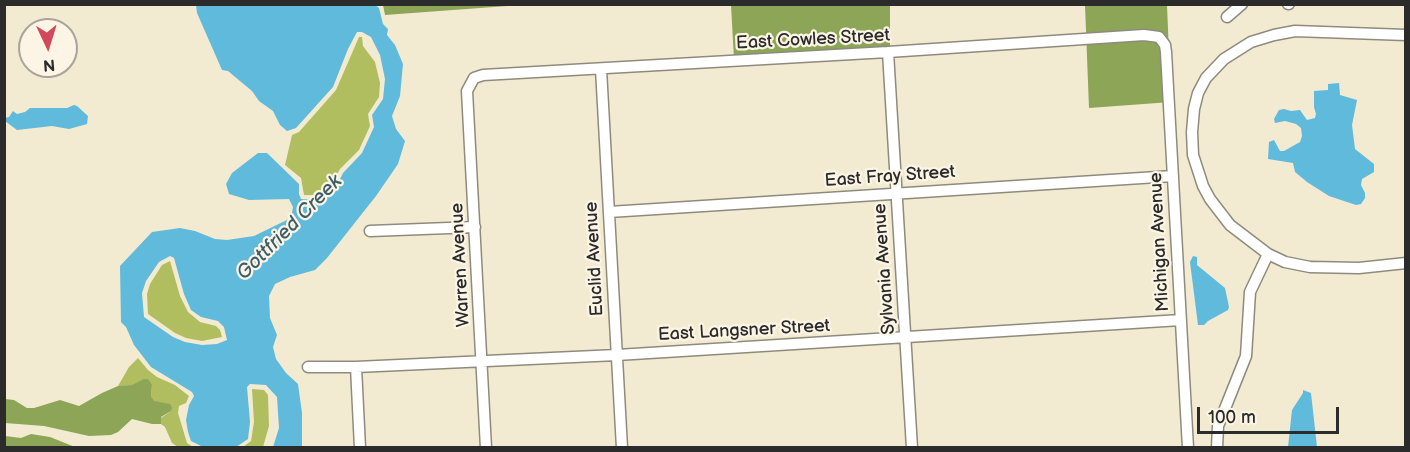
<!DOCTYPE html>
<style>
body{margin:0}
#map{position:relative;width:1410px;height:452px;overflow:hidden;background:#f2ebd1;font-family:"Balsamiq Sans",sans-serif}
canvas{display:block}
.frame{position:absolute;inset:0;border:6px solid #2b2b2b;pointer-events:none}
.north{position:absolute;left:18px;top:18px;width:60px;height:60px;box-sizing:border-box;background:#fcf5e5;border:2px solid #a8a49b;border-radius:50%;rotate:176deg;font-size:16px;font-weight:700;line-height:24px;text-align:center;color:#2b2b2b}
.north::after{content:'';display:block;margin:auto;width:21px;height:27px;background:#d1495b;clip-path:polygon(50% 0,100% 100%,50% 72%,0 100%)}
.scale{position:absolute;left:1197px;top:407px;width:142px;height:27px;box-sizing:border-box;border:3px solid #2b2b2b;border-top:0;padding-left:8px;font-size:18px;line-height:21px;white-space:nowrap;color:#2b2b2b;-webkit-text-stroke:4px #fcf5e5;paint-order:stroke}
</style>
<div id="map">
<canvas width="1410" height="452"></canvas>
<div class="frame"></div>
<div class="north">N</div>
<div class="scale">100 m</div>
</div>
<script>
const g = document.querySelector('canvas').getContext('2d');
g.lineJoin = 'round';
function fill(path, color) { g.fillStyle = color; g.fill(path, 'evenodd'); }
const shape = rows => new Path2D(rows.map(r => 'M' + r).join(''));
function stroke(path, color, width, dash) { g.strokeStyle = color; g.lineWidth = width; g.lineCap = dash ? 'butt' : 'round'; g.setLineDash(dash || []); g.stroke(path); }
function write(font, color, halo, rows, align = 'center') {
  g.font = font + ' "Balsamiq Sans",sans-serif'; g.lineWidth = 4.5; g.setLineDash([]); g.textBaseline = 'middle'; g.strokeStyle = halo; g.fillStyle = color; for (const [text, x, y, turn = 0] of rows) {
    g.save(); g.translate(x, y); g.rotate((+turn || 0) * Math.PI / 180); g.textAlign = isNaN(turn) ? turn : align; if (halo) g.strokeText(text, 0, 0); g.fillText(text, 0, 0); g.restore();
  }
}
fill(shape([
 [359,37,362,37,363,46,375,62,380,83,379,97,368,114,370,126,359,150,340,169,334,180,318,195,304,195,301,178,285,165,292,135,299,132,336,90],
 [170,261,180,296,188,312,200,322,216,326,220,330,222,337,202,341,186,338,175,333,148,314,147,294,150,284,162,265],
 [138,358,148,370,157,377,175,385,189,396,186,403,179,406,178,413,187,443,193,447,178,447,172,443,165,427,161,424,161,418,171,411,154,402,151,396,152,385,118,386,129,367],
 [252,389,264,390,268,395,269,426,263,447,243,447,251,441,254,422]
]), '#b0be60');
fill(shape([
 [383,5,381,5,521,5,385,15],
 [731,5,890,5,890,50,734,59],
 [1085,5,1167,5,1171,102,1089,108],
 [144,379,148,379,152,385,151,396,154,401,170,404,172,408,171,411,161,417,161,424,152,424,132,419,118,432,111,435,89,436,44,426,5,423,5,399,14,400,27,408,34,408,60,400,79,406,102,393,118,386,132,385],
 [31,434,50,437,75,447,5,447,5,436,21,438]
]), '#8ca556');
fill(shape([
 [374,4,379,8,383,24,388,29,387,35,395,45,403,64,400,96,392,116,396,129,405,141,398,164,376,196,327,258,315,270,290,277,275,284,269,296,270,318,277,335,273,347,276,359,286,373,298,384,302,413,302,447,273,447,279,428,277,397,266,385,250,384,247,387,250,422,248,439,236,447,203,447,191,441,188,432,186,420,189,405,194,396,192,392,151,367,134,345,126,327,121,322,120,266,152,232,180,228,195,231,215,239,227,240,254,236,291,218,293,207,289,199,249,200,229,194,226,184,232,173,258,153,267,153,299,184,299,194,301,199,319,200,336,187,343,173,362,153,374,127,372,115,383,99,385,79,380,55,371,37,362,32,357,32,348,49,333,87,296,128,287,131,280,125,273,111,259,101,252,91,228,71,222,70,197,13,196,5],
 [170,256,174,258,184,294,191,310,201,317,218,321,224,327,227,340,217,344,202,345,185,342,173,337,144,317,142,293,146,281,159,262],
 [1339,83,1340,95,1357,100,1352,125,1355,149,1374,164,1374,172,1362,179,1361,185,1365,193,1365,198,1361,204,1356,205,1329,196,1307,182,1295,172,1293,163,1268,159,1269,142,1274,140,1280,151,1284,151,1300,142,1302,136,1301,128,1296,124,1285,121,1275,123,1274,119,1279,110,1284,109,1291,111,1300,110,1307,120,1315,118,1316,114,1314,107,1314,91,1328,90,1328,84],
 [74,105,77,106,88,116,87,124,69,129,52,126,17,130,5,121,5,118,9,117,13,111,17,114,25,112,30,108,67,108],
 [1193,256,1197,257,1197,265,1225,288,1229,307,1228,310,1208,321,1204,325,1198,325,1190,262],
 [1303,390,1311,393,1317,447,1288,447,1292,410,1303,393]
]), '#5fbadc');
const street = shape([
 [1288,4,1289,4],
 [1227,17,1242,4],
 [1406,35,1295,31,1274,35,1251,42,1224,59,1206,78,1198,93,1194,109,1192,132,1193,155,1203,186,1210,199,1230,225,1268,254,1285,262,1310,267,1359,268,1406,263],
 [888,52,912,448],
 [601,69,622,448],
 [609,212,1173,176],
 [370,231,475,227],
 [308,367,356,367,617,355,1181,320],
 [356,367,360,448],
 [486,448,467,91,474,78,483,75,888,52,1144,35,1159,37,1165,45,1166,52,1188,448],
 [1217,448,1218,426,1246,356,1250,292,1268,254]
]);
stroke(street, '#8e8b7e', 13);
stroke(street, '#fff', 10);
write('18px', '#2b2b2b', '#fcf5e5', [
 ["East Cowles Street",813,40,-3],
 ["East Fray Street",890,177,-4],
 ["Michigan Avenue",1160,242,-93],
 ["Euclid Avenue",595,259,-93],
 ["Warren Avenue",461,265,-93],
 ["Sylvania Avenue",885,269,-94],
 ["East Langsner Street",744,331,-3]
]);
write('italic 20px', '#3d5d69', '#fcf5e5', [
 ["Gottfried Creek",290,228,-45]
]);
</script>
